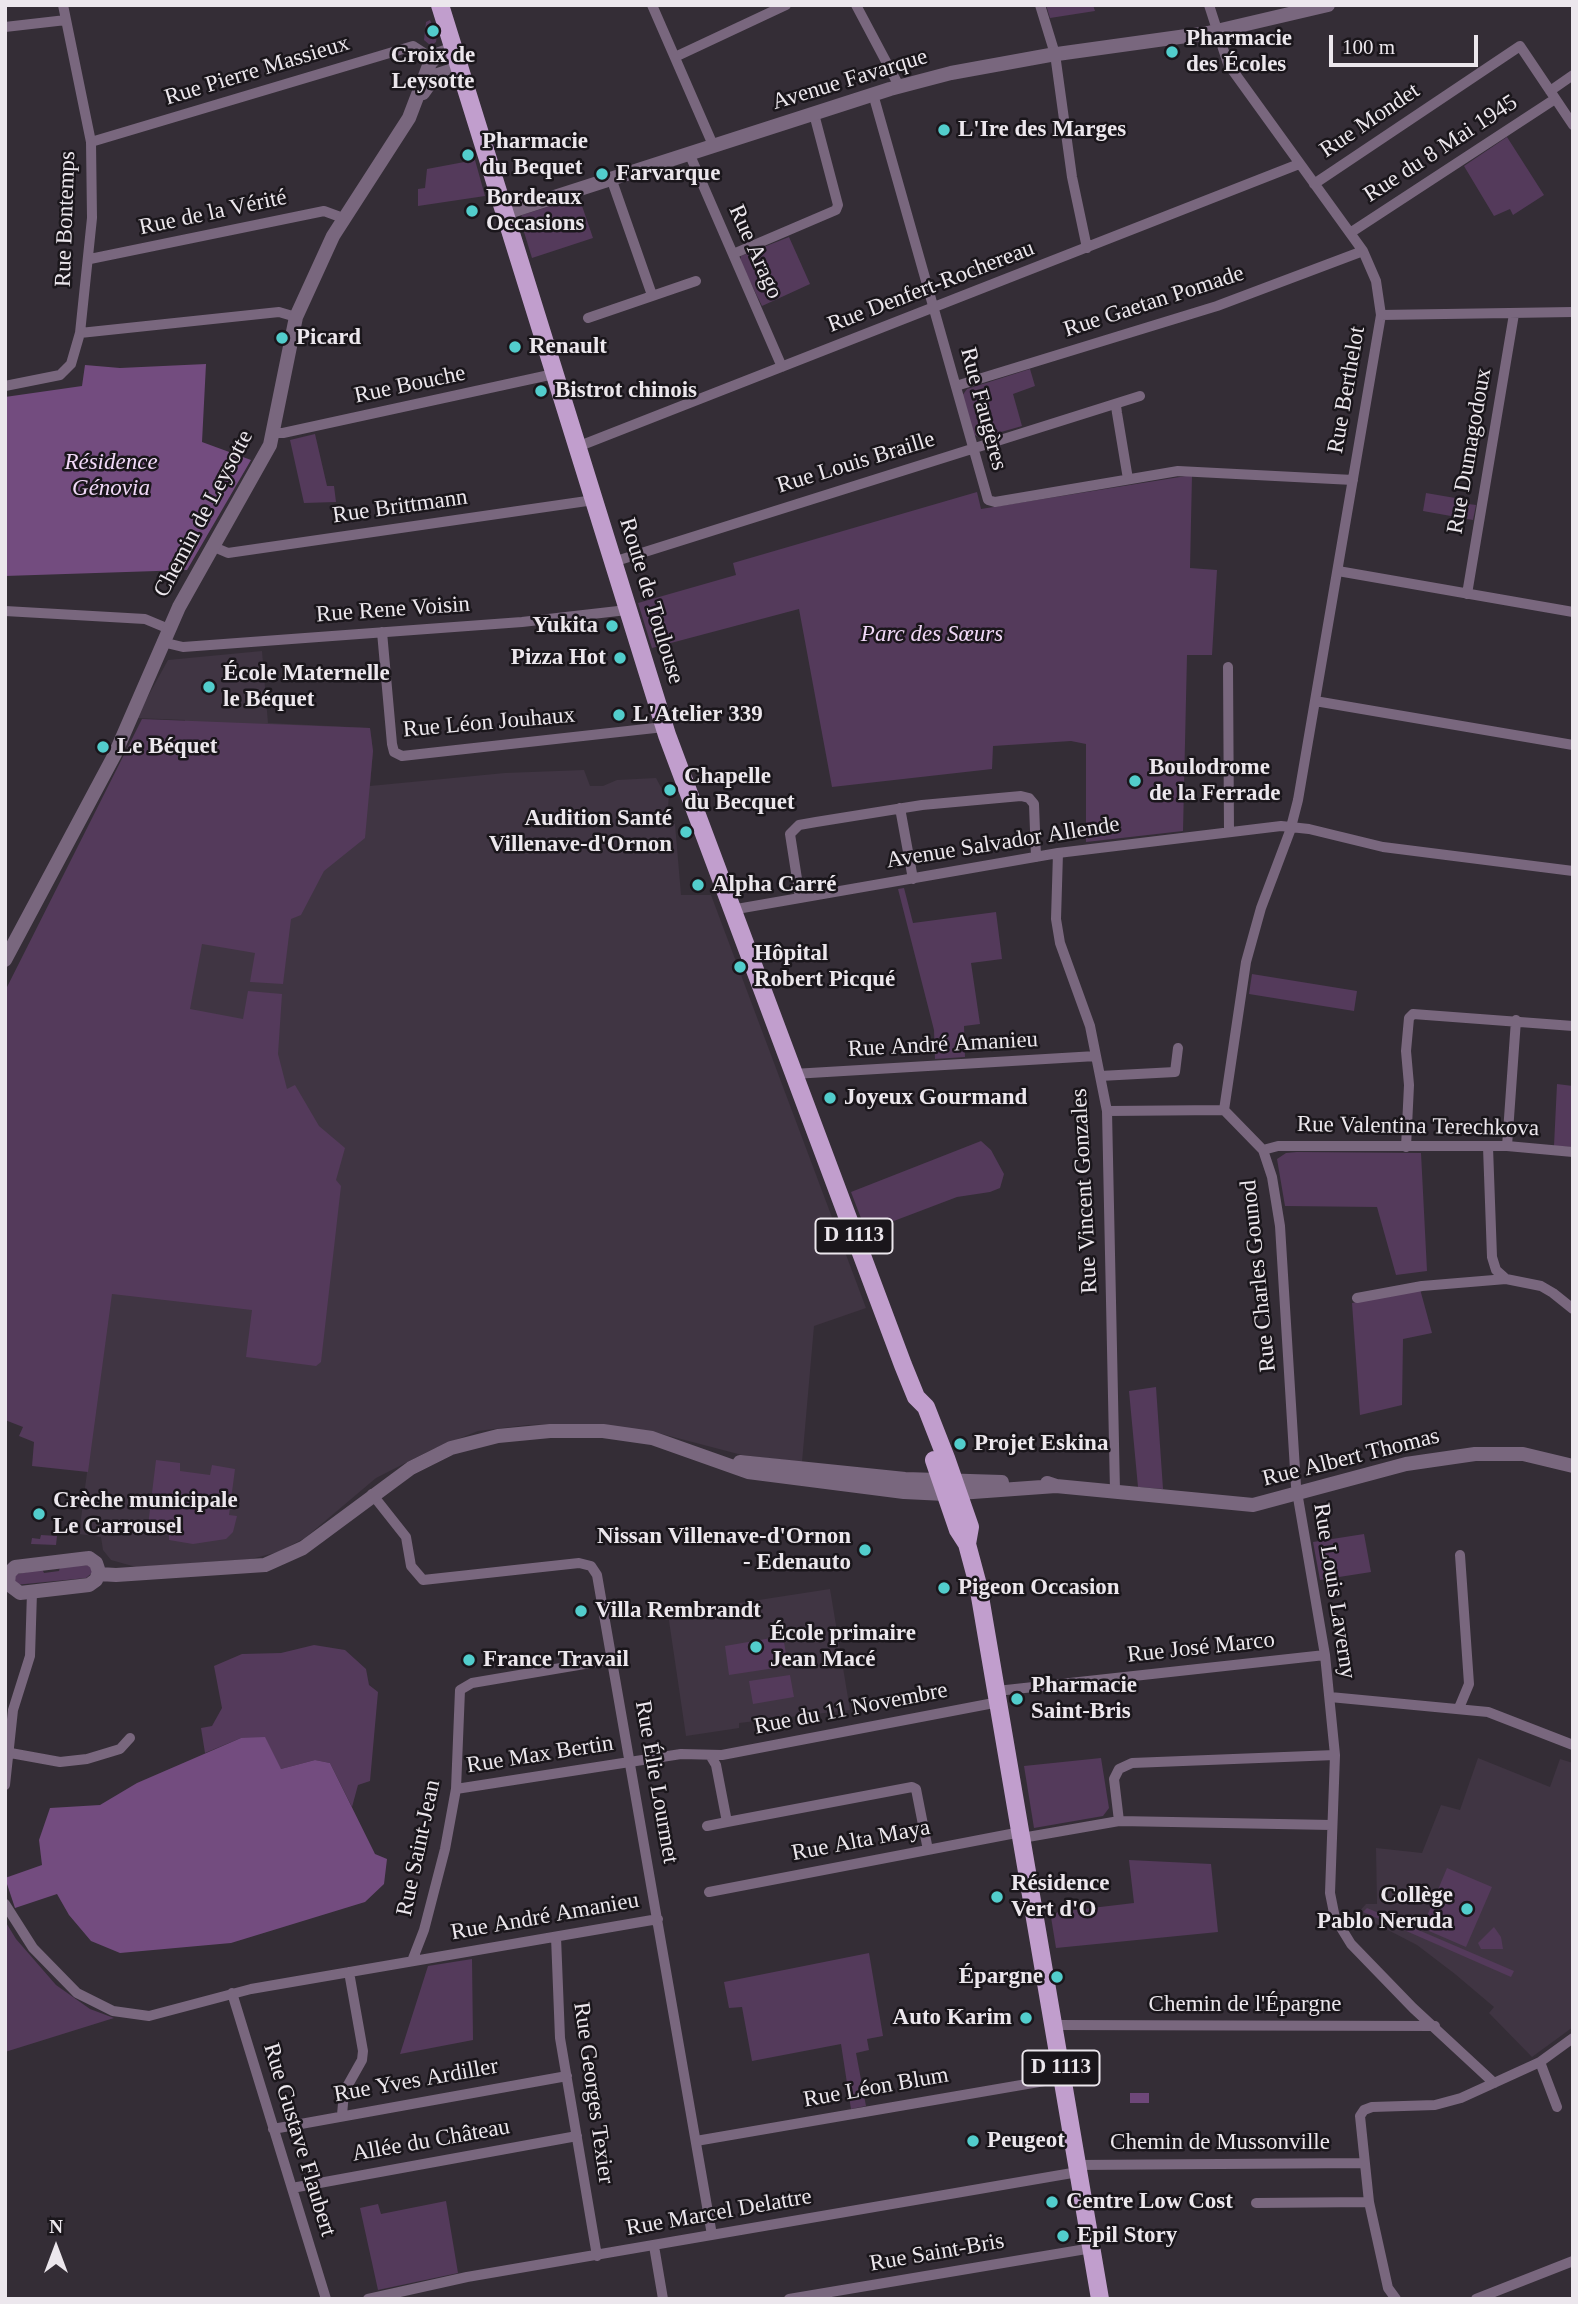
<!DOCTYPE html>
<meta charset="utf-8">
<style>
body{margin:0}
#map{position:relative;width:1578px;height:2304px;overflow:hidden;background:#342d36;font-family:"Times New Roman",serif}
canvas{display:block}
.frame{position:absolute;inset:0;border:7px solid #ece7ed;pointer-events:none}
.north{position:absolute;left:21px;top:2213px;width:70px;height:70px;-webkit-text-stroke:5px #1a161b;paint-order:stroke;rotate:0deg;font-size:19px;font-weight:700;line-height:28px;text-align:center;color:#ece7ed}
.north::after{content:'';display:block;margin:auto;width:24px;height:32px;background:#ece7ed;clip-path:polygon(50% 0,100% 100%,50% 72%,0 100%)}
.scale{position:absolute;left:1329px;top:35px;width:149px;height:32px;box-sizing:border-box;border:4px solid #ece7ed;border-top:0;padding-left:9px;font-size:21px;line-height:24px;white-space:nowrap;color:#ece7ed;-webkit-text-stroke:5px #1a161b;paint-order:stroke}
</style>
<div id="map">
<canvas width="1578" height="2304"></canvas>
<div class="frame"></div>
<div class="north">N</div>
<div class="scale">100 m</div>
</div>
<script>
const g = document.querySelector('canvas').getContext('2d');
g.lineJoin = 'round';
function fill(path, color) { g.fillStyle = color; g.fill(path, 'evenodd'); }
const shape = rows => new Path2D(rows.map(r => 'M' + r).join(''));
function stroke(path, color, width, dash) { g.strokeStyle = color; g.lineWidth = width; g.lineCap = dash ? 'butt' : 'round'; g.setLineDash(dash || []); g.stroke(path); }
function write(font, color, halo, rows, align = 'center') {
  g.font = font + ' "Times New Roman",serif'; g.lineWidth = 5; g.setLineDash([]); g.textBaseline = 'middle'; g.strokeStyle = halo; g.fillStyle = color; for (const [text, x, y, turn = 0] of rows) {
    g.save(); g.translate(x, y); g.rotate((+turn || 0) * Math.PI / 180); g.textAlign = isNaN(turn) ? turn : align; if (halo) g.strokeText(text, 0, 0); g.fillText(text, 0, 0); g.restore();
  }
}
fill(shape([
 [262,651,268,723,370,728,373,751,370,786,505,773,584,770,590,786,603,786,617,780,656,778,664,793,669,793,667,824,675,824,681,895,711,895,866,1308,814,1326,802,1462,742,1455,658,1433,556,1424,527,1425,478,1431,433,1449,376,1478,305,1538,278,1552,251,1559,136,1567,111,1560,103,1550,101,1537,79,1534,185,720,136,718,168,660],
 [830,1589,850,1710,739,1723,739,1728,686,1736,668,1614],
 [1478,1758,1550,1787,1560,1759,1573,1763,1573,2027,1532,2057,1489,2013,1494,2007,1455,1974,1417,1945,1357,1914,1366,1904,1377,1904,1376,1848,1422,1853,1441,1805,1460,1810]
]), '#403543');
fill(shape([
 [1046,5,1093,5,1095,11,1050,18],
 [430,20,437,35,436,42,431,46,424,40,426,22],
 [1507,137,1544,195,1513,215,1510,209,1494,216,1464,166],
 [475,160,485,196,418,206,418,189,425,188,427,169],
 [579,197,593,238,532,258,520,219,522,215],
 [789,237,810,284,762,306,740,261,741,256],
 [1030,369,1035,386,1013,394,1022,426,980,438,973,434,962,396,967,389],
 [315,434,327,486,334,486,336,502,304,503,290,440],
 [1192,475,1190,568,1217,570,1212,655,1187,655,1183,831,1086,842,1086,744,1071,741,993,746,992,769,832,787,799,609,652,648,638,603,736,575,733,563,977,492,981,509],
 [1426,493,1461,499,1461,503,1476,505,1473,520,1423,511],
 [142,719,370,728,373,751,365,838,324,871,301,915,291,919,283,984,250,982,255,953,202,944,190,1009,243,1019,248,991,282,994,278,1054,287,1089,295,1085,319,1126,345,1148,336,1180,341,1186,321,1362,316,1366,246,1357,252,1310,112,1294,88,1472,32,1466,34,1442,19,1436,23,1427,5,1420,5,991],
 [904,888,913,923,996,912,1002,959,971,963,980,1024,964,1026,965,1057,935,1059,934,1030,898,889],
 [1252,974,1357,991,1354,1011,1249,994],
 [1557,1084,1573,1086,1572,1147,1554,1146],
 [981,1141,991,1150,1004,1174,1000,1188,990,1192,957,1197,878,1227,875,1221,864,1226,851,1192],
 [1297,1152,1421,1153,1427,1271,1396,1275,1377,1207,1285,1206,1277,1159,1286,1153],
 [1420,1289,1432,1333,1403,1339,1402,1405,1360,1415,1352,1303],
 [1156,1387,1163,1489,1138,1487,1129,1391],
 [156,1460,180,1463,180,1471,210,1475,212,1465,235,1469,229,1515,237,1516,233,1532,226,1539,193,1544,169,1540,169,1528,148,1526],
 [1364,1534,1371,1572,1320,1580,1313,1542],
 [41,1535,57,1536,56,1545,31,1544,32,1538,40,1539],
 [89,1565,93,1572,86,1578,15,1585,13,1575,42,1569,44,1573,59,1571,60,1567],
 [783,1636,788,1666,729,1675,725,1646],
 [314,1645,345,1650,366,1669,369,1685,378,1692,370,1781,358,1785,352,1807,330,1763,315,1760,281,1769,241,1738,205,1753,201,1728,212,1726,222,1708,214,1666,242,1654,281,1653],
 [790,1675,794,1697,753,1704,749,1681],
 [1101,1758,1109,1808,1103,1816,1034,1828,1024,1766],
 [1129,1860,1211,1864,1218,1932,1056,1948,1051,1917,1058,1912,1134,1903],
 [1447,1868,1492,1887,1466,1947,1422,1928],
 [1367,1908,1514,1971,1511,1977,1363,1912],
 [5,1921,16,1939,56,1985,90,2009,114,2018,5,2052],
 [1494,1927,1501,1937,1503,1949,1481,1949,1478,1943],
 [869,1953,883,2036,867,2039,869,2050,856,2053,866,2106,851,2109,841,2044,752,2061,742,2007,729,2008,724,1982],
 [472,1959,473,2040,400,2054,428,1966],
 [446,2201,458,2273,378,2290,360,2208,378,2204,381,2214]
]), '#543a5b');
fill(shape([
 [206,364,202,442,251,460,187,570,5,576,5,397,82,386,85,365,120,368],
 [265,1737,281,1769,315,1760,330,1763,375,1854,387,1859,384,1884,365,1902,231,1943,120,1953,91,1941,69,1915,57,1894,15,1908,5,1878,42,1865,39,1840,50,1808,100,1805,137,1783,241,1738]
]), '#734c7f');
fill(shape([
 [1130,2093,1149,2093,1149,2103,1130,2103]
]), '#6e4779');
stroke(shape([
 [652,5,713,145],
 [856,5,899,86],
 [1040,5,1055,54,1072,177,1087,248],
 [1209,5,1228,64,1363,251,1376,281,1381,315,1298,800,1290,831,1261,908,1246,962,1224,1110,1263,1150,1272,1177,1280,1226,1296,1486,1325,1655,1335,1755,1330,1893,1335,1918,1351,1944,1413,2008,1494,2083],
 [5,27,66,20],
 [675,57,786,5],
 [1550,91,1573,75],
 [873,94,988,500,995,502,1178,471,1353,480],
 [91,142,413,46,433,59],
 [689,153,782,367],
 [611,178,652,295],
 [1314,184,1520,46,1573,125],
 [1350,233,1555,99],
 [733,254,836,210,838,205,814,114],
 [90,259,324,211,343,218],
 [1381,315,1573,312],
 [588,318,696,281],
 [80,333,279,312,296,317],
 [5,386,60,375,71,364,80,333,92,218,91,142,63,5],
 [956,386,1217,306,1363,251],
 [1112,405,1116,406,1117,413,1128,479],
 [274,433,283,433,554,374],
 [577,447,1299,164],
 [214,547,228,553,594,500],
 [613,562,1140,396],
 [1338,571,1573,612],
 [1467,594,1514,314],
 [5,611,145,619,169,629],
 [382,632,392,744,394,752,402,756,664,727],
 [162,642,183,647,522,622,627,610],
 [1228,667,1229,831],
 [1315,701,1573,745],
 [900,808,913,879],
 [1058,853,1056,919,1060,943,1090,1026,1107,1111,1115,1491],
 [800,898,790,834,799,825,816,822,922,805,1021,796,1029,798,1034,804,1036,857],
 [731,910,1058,853,1281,826,1309,829,1383,847,1573,871],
 [793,1074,1096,1056],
 [1100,1076,1175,1072,1178,1048],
 [1107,1111,1224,1110],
 [1507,1146,1516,1020],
 [1406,1147,1409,1085,1406,1051,1409,1018,1413,1014,1573,1026],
 [1488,1147,1492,1257,1496,1270,1506,1279,1541,1286,1553,1293,1573,1309],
 [1263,1150,1278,1146,1507,1146,1573,1152],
 [1357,1298,1422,1286,1506,1279],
 [372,1494,406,1537,411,1566,423,1580,579,1563,591,1566,597,1575,712,2235],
 [997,1691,1325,1655],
 [1330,1697,1488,1712,1573,1745],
 [1459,1708,1469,1684,1460,1555],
 [5,1752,60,1762,87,1759,120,1749,130,1738],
 [710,1755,716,1765,727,1822,912,1787,916,1789,928,1850],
 [5,1785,13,1710,30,1656,32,1592],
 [456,1789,681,1754,722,1755,999,1702],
 [1119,1821,1114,1779,1119,1769,1132,1763,1335,1755],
 [707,1826,727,1822],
 [1022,1838,1119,1821,1331,1825],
 [709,1892,1021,1832],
 [5,1904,33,1948,77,1993,113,2011,149,2016,251,1989,658,1919],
 [556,1937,560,2038,597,2256],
 [412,1961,424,1930,445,1849,456,1789,460,1690,472,1683,614,1659],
 [232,1993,326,2299],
 [1054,2025,1435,2026],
 [1540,2062,1557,2107],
 [342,2115,344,2092,362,2060,363,2051,349,1972],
 [273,2129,567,2076],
 [696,2141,1062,2078],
 [1077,2165,1364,2163],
 [292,2188,577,2136],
 [1256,2203,1369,2202],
 [654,2246,663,2299],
 [368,2299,467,2277,1078,2172],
 [789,2299,1092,2248],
 [1396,2299,1388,2288,1369,2202,1360,2116,1364,2110,1372,2107,1435,2105,1461,2098,1540,2062,1573,2038],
 [1476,2299,1573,2261]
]), '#79677e', 10);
stroke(shape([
 [423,93,435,76,459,68],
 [505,213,890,89,951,73,1050,55,1208,33,1328,5],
 [5,960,115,754,179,607,270,445,296,317,333,236,409,118,430,63,439,54,453,49],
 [740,1462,905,1479,1002,1482],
 [1047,1483,1056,1486,1253,1505,1406,1464,1475,1454,1523,1454,1573,1466],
 [89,1558,96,1563,99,1572,96,1580,89,1585,20,1593,8,1584,9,1573,15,1567,89,1558],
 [99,1574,116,1575,265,1565,303,1548,411,1468,451,1448,498,1436,550,1431,603,1431,652,1438,748,1472,904,1492,945,1494,1056,1486]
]), '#79677e', 14);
stroke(shape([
 [440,5,667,735,903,1365,916,1397,926,1407,946,1458,970,1527,967,1544],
 [934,1460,958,1530,967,1544,978,1585,1100,2299]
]), '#c19ecd', 18);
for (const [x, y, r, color] of [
 [433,31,7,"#52cdcc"],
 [1172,52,7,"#52cdcc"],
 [944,130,7,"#52cdcc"],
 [468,155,7,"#52cdcc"],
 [602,174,7,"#52cdcc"],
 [472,211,7,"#52cdcc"],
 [282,338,7,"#52cdcc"],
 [515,347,7,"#52cdcc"],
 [541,391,7,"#52cdcc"],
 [612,626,7,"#52cdcc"],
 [620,658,7,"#52cdcc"],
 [209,687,7,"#52cdcc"],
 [619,715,7,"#52cdcc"],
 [103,747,7,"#52cdcc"],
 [1135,781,7,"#52cdcc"],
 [670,790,7,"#52cdcc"],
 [686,832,7,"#52cdcc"],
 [698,885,7,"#52cdcc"],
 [740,967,7,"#52cdcc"],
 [830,1098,7,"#52cdcc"],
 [960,1444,7,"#52cdcc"],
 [39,1514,7,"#52cdcc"],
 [865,1550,7,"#52cdcc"],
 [944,1588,7,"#52cdcc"],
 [581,1611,7,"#52cdcc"],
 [756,1647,7,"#52cdcc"],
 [469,1660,7,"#52cdcc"],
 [1017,1699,7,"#52cdcc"],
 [997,1897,7,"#52cdcc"],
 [1467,1909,7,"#52cdcc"],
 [1057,1977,7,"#52cdcc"],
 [1026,2018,7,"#52cdcc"],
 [973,2141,7,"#52cdcc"],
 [1052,2202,7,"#52cdcc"],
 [1063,2236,7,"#52cdcc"]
]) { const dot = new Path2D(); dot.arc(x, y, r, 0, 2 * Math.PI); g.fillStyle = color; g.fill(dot); stroke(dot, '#1a161b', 2.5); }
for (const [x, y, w] of [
 [854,1236,77],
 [1061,2068,77]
]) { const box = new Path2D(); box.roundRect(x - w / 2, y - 17.5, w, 35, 5); g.fillStyle = '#1a161b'; g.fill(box); stroke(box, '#ece7ed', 2); }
write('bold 21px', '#ece7ed', null, [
 ["D 1113",854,1236],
 ["D 1113",1061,2068]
]);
write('bold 23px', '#ece7ed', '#1a161b', [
 ["Pharmacie",1186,39],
 ["des Écoles",1186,65],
 ["Croix de",433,56,"center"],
 ["Leysotte",433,82,"center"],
 ["L'Ire des Marges",958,130],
 ["Pharmacie",482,142],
 ["du Bequet",482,168],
 ["Farvarque",616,174],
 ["Bordeaux",486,198],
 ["Occasions",486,224],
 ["Picard",296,338],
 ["Renault",529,347],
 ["Bistrot chinois",555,391],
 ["Yukita",598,626,"right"],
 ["Pizza Hot",606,658,"right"],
 ["École Maternelle",223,674],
 ["le Béquet",223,700],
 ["L'Atelier 339",633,715],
 ["Le Béquet",117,747],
 ["Boulodrome",1149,768],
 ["de la Ferrade",1149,794],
 ["Chapelle",684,777],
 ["du Becquet",684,803],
 ["Audition Santé",672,819,"right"],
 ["Villenave-d'Ornon",672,845,"right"],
 ["Alpha Carré",712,885],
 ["Hôpital",754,954],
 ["Robert Picqué",754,980],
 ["Joyeux Gourmand",844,1098],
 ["Projet Eskina",974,1444],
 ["Crèche municipale",53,1501],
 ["Le Carrousel",53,1527],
 ["Nissan Villenave-d'Ornon",851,1537,"right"],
 ["- Edenauto",851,1563,"right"],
 ["Pigeon Occasion",958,1588],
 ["Villa Rembrandt",595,1611],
 ["École primaire",770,1634],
 ["Jean Macé",770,1660],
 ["France Travail",483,1660],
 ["Pharmacie",1031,1686],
 ["Saint-Bris",1031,1712],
 ["Résidence",1011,1884],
 ["Vert d'O",1011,1910],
 ["Collège",1453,1896,"right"],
 ["Pablo Neruda",1453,1922,"right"],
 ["Épargne",1043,1977,"right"],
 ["Auto Karim",1012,2018,"right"],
 ["Peugeot",987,2141],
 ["Centre Low Cost",1066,2202],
 ["Epil Story",1077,2236]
], 'left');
write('23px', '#ece7ed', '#1a161b', [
 ["Rue Pierre Massieux",257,71,-17],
 ["Avenue Favarque",850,80,-17],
 ["Rue Mondet",1370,121,-34],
 ["Rue du 8 Mai 1945",1441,149,-33],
 ["Rue de la Vérité",213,213,-12],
 ["Rue Bontemps",66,219,-88],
 ["Rue Arago",755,252,66],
 ["Rue Denfert-Rochereau",931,287,-21],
 ["Rue Gaetan Pomade",1154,302,-18],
 ["Rue Bouche",410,385,-12],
 ["Rue Berthelot",1347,390,-80],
 ["Rue Faugères",983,409,75],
 ["Rue Dumagodoux",1470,451,-80],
 ["Rue Louis Braille",856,463,-17],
 ["Rue Brittmann",400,507,-8],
 ["Chemin de Leysotte",204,514,-62],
 ["Route de Toulouse",651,601,73],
 ["Rue Rene Voisin",393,610,-4],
 ["Rue Léon Jouhaux",489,723,-5],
 ["Avenue Salvador Allende",1003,843,-9],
 ["Rue André Amanieu",943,1045,-3],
 ["Rue Valentina Terechkova",1418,1127,1],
 ["Rue Vincent Gonzales",1085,1191,-93],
 ["Rue Charles Gounod",1259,1276,-96],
 ["Rue Albert Thomas",1351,1458,-14],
 ["Rue Louis Laverny",1334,1591,81],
 ["Rue José Marco",1201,1648,-6],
 ["Rue du 11 Novembre",851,1709,-11],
 ["Rue Max Bertin",540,1755,-9],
 ["Rue Élie Lourmet",656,1782,80],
 ["Rue Alta Maya",861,1841,-11],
 ["Rue Saint-Jean",419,1848,-78],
 ["Rue André Amanieu",545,1917,-10],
 ["Chemin de l'Épargne",1245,2005],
 ["Rue Yves Ardiller",416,2081,-10],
 ["Rue Léon Blum",876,2088,-10],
 ["Rue Georges Texier",593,2093,82],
 ["Rue Gustave Flaubert",299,2140,73],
 ["Allée du Château",431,2141,-10],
 ["Chemin de Mussonville",1220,2143],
 ["Rue Marcel Delattre",719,2213,-10],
 ["Rue Saint-Bris",937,2253,-10]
]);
write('italic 23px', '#f1d9f8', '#1a161b', [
 ["Résidence",111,463],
 ["Génovia",111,489],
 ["Parc des Sœurs",932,635]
]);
</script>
